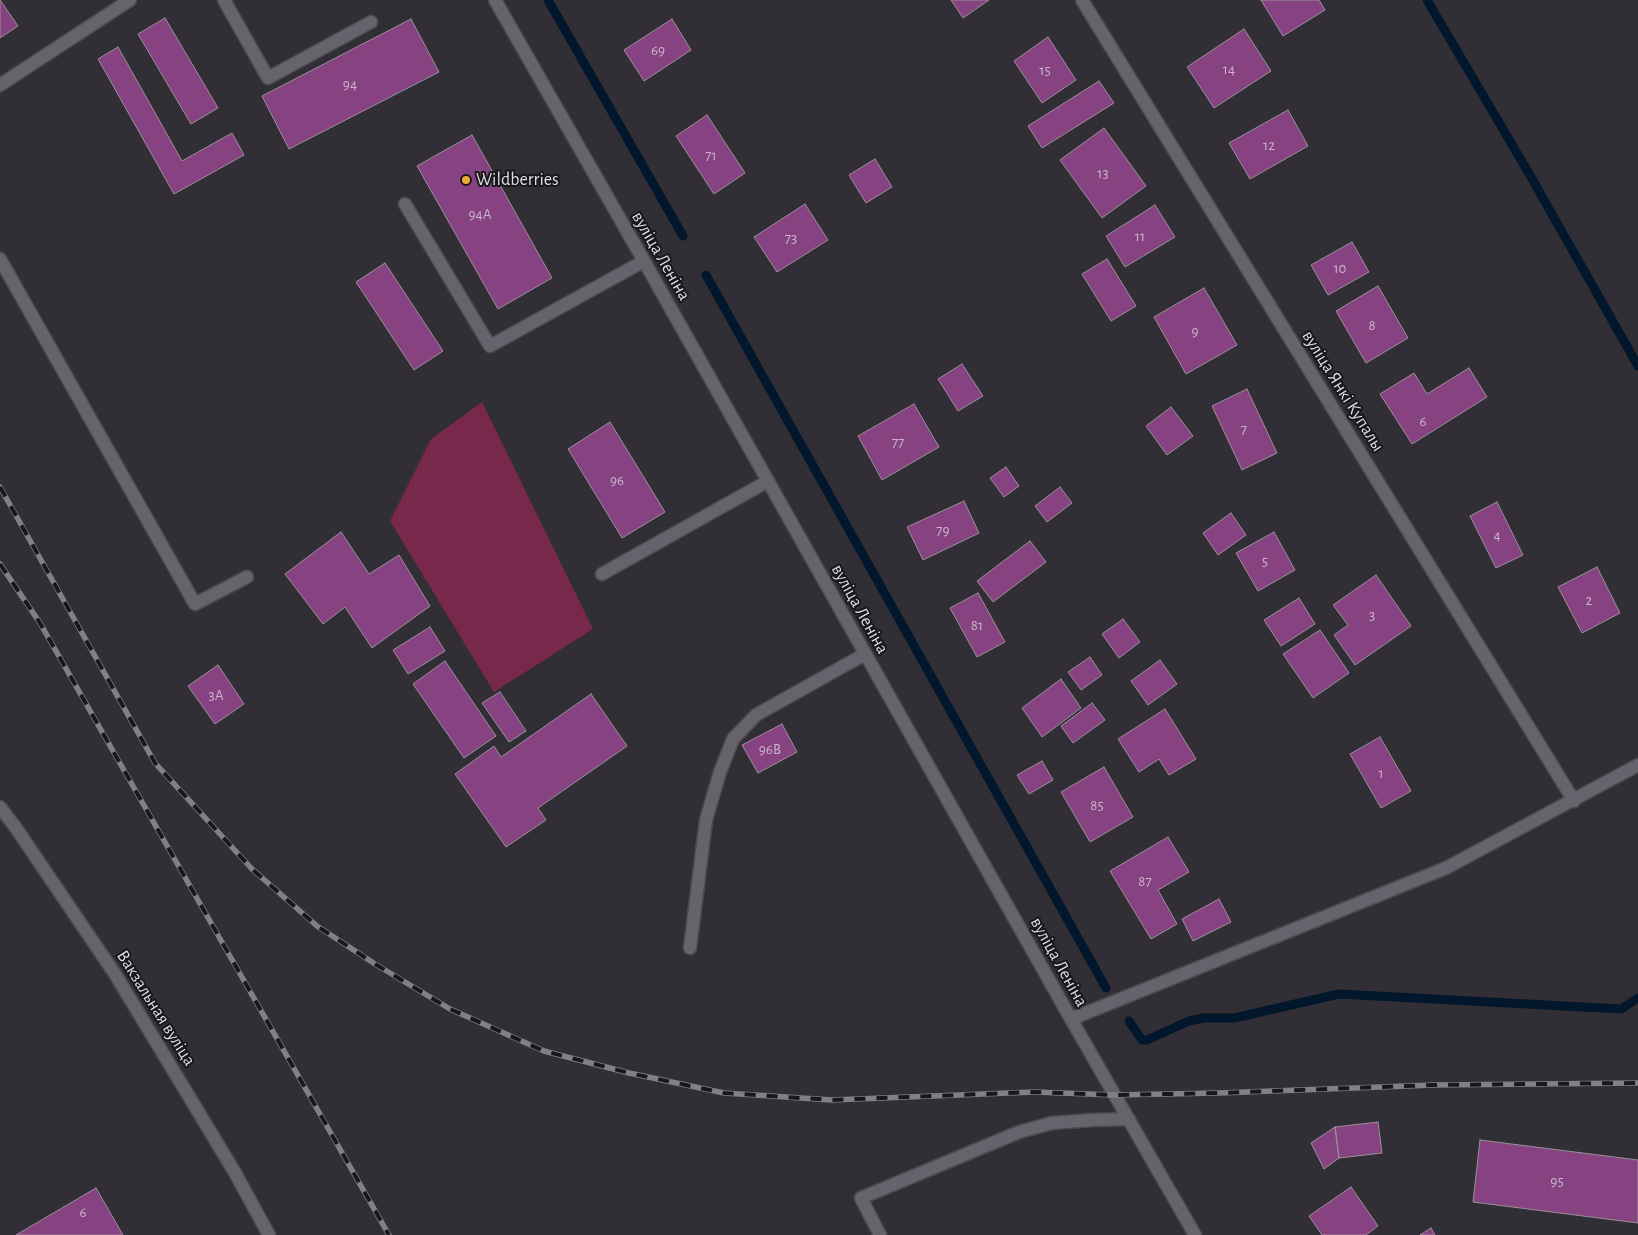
<!DOCTYPE html>
<meta charset="utf-8">
<style>
body{margin:0}
canvas{display:block;background:#312e35}
</style>
<canvas width="1638" height="1235"></canvas>
<script>
const g = document.querySelector('canvas').getContext('2d');
g.lineJoin = 'round';
function fill(path, color) { g.fillStyle = color; g.fill(path, 'evenodd'); }
const shape = rows => new Path2D(rows.map(r => 'M' + r).join(''));
function stroke(path, color, width, dash) { g.strokeStyle = color; g.lineWidth = width; g.lineCap = dash ? 'butt' : 'round'; g.setLineDash(dash || []); g.stroke(path); }
function write(font, color, halo, rows, align = 'center') {
  g.font = font + ' "Alegreya Sans",sans-serif'; g.lineWidth = 4; g.setLineDash([]); g.textBaseline = 'middle'; g.strokeStyle = halo; g.fillStyle = color; for (const [text, x, y, turn = 0] of rows) {
    g.save(); g.translate(x, y); g.rotate((+turn || 0) * Math.PI / 180); g.textAlign = isNaN(turn) ? turn : align; if (halo) g.strokeText(text, 0, 0); g.fillText(text, 0, 0); g.restore();
  }
}
fill(shape([
 [482,402,593,629,494,692,390,521,431,439]
]), '#78284a');
stroke(shape([
 [548,0,683,236],
 [1427,0,1527,170,1638,366],
 [706,275,1106,988],
 [1129,1021,1142,1040,1147,1040,1189,1021,1203,1018,1234,1018,1339,994,1621,1009,1638,998]
]), '#02172b', 9);
const building = shape([
 [0,0,18,26,0,38,0,0],
 [951,0,989,0,963,18,951,0],
 [1261,0,1319,0,1325,10,1283,36,1261,0],
 [165,18,218,108,191,124,138,34,165,18],
 [411,19,439,72,289,149,262,96,411,19],
 [672,19,691,50,644,81,624,50,672,19],
 [1244,29,1271,71,1214,108,1187,67,1244,29],
 [1048,37,1076,80,1042,103,1014,61,1048,37],
 [118,47,182,161,232,133,244,155,174,194,98,59,118,47],
 [1099,81,1114,103,1042,148,1028,126,1099,81],
 [1288,110,1308,146,1250,179,1229,143,1288,110],
 [707,115,745,173,714,194,676,136,707,115],
 [1104,128,1146,186,1102,218,1060,160,1104,128],
 [472,135,552,278,498,309,417,166,472,135],
 [875,159,892,187,866,203,849,175,875,159],
 [805,204,828,240,777,272,754,237,805,204],
 [1155,205,1175,237,1125,267,1106,236,1155,205],
 [1352,242,1369,272,1328,295,1311,265,1352,242],
 [1107,259,1136,306,1111,321,1082,274,1107,259],
 [385,263,443,351,414,370,356,282,385,263],
 [1378,286,1408,338,1366,363,1336,311,1378,286],
 [1204,288,1237,345,1186,374,1154,317,1204,288],
 [962,364,983,396,958,411,938,379,962,364],
 [1469,368,1487,397,1412,444,1380,394,1414,373,1427,394,1469,368],
 [1247,389,1277,453,1242,470,1212,406,1247,389],
 [914,404,939,447,882,480,858,436,914,404],
 [1171,407,1193,436,1167,455,1146,426,1171,407],
 [610,422,665,512,622,538,568,449,610,422],
 [1006,467,1019,486,1004,497,990,478,1006,467],
 [1060,487,1072,503,1047,522,1035,506,1060,487],
 [964,501,979,533,923,560,907,527,964,501],
 [1497,502,1523,555,1496,568,1470,516,1497,502],
 [1231,513,1246,535,1218,555,1203,533,1231,513],
 [341,532,369,574,399,555,430,606,372,648,345,607,323,624,285,574,341,532],
 [1274,532,1295,570,1258,591,1236,553,1274,532],
 [1030,541,1046,562,993,602,977,581,1030,541],
 [1597,567,1620,613,1582,633,1558,587,1597,567],
 [1376,575,1411,626,1355,665,1334,635,1348,625,1333,605,1376,575],
 [978,593,1005,642,977,657,950,608,978,593],
 [1299,598,1315,624,1281,646,1264,620,1299,598],
 [1123,619,1140,642,1119,658,1102,634,1123,619],
 [430,627,445,651,408,674,393,650,430,627],
 [1320,630,1349,673,1313,698,1283,654,1320,630],
 [1090,657,1102,675,1081,690,1068,672,1090,657],
 [1160,660,1177,684,1148,705,1131,681,1160,660],
 [445,661,496,736,464,758,413,684,445,661],
 [218,665,244,704,215,724,188,686,218,665],
 [1061,679,1081,708,1042,737,1022,708,1061,679],
 [500,692,526,731,509,742,482,703,500,692],
 [591,694,627,746,538,808,546,820,506,847,455,774,494,746,501,757,591,694],
 [1092,703,1105,720,1073,743,1061,726,1092,703],
 [1165,709,1196,759,1169,775,1159,759,1139,772,1118,739,1165,709],
 [782,724,797,752,758,773,742,745,782,724],
 [1380,737,1411,791,1381,808,1350,754,1380,737],
 [1042,761,1053,780,1029,794,1017,775,1042,761],
 [1104,767,1133,817,1090,842,1061,792,1104,767],
 [1168,837,1189,872,1158,890,1177,924,1151,939,1110,871,1168,837],
 [1219,899,1231,922,1193,941,1182,919,1219,899],
 [1378,1122,1382,1153,1339,1158,1335,1127,1378,1122],
 [1335,1127,1339,1158,1324,1169,1311,1143,1335,1127],
 [1480,1140,1638,1160,1638,1223,1473,1202,1480,1140],
 [1351,1187,1378,1226,1366,1235,1322,1235,1309,1216,1351,1187],
 [96,1188,123,1235,16,1235,96,1188],
 [1431,1228,1435,1235,1420,1235,1431,1228]
]);
fill(building, '#874282');
stroke(building, '#999198', 1);
const service = shape([
 [224,0,268,78,371,22],
 [0,85,130,0],
 [405,204,490,346,644,261],
 [0,259,195,604,247,577],
 [602,574,768,481],
 [690,948,706,820,720,772,733,739,756,715,865,654],
 [880,1235,861,1198,1019,1132,1052,1123,1092,1120,1129,1119]
]);
const minor = shape([
 [1082,0,1574,801],
 [0,807,16,828,115,974,234,1171,269,1235],
 [1071,1019,1446,868,1638,765]
]);
const secondary = shape([
 [495,0,644,261,1071,1019,1195,1235]
]);
stroke(service, '#4c4a50', 15);
stroke(minor, '#4c4a50', 15);
stroke(secondary, '#4c4a50', 15);
stroke(service, '#66636c', 12);
stroke(minor, '#66636c', 12);
stroke(secondary, '#66636c', 12);
const rail = shape([
 [0,487,155,763,252,869,317,926,375,964,450,1009,544,1051,629,1073,724,1093,832,1100,1034,1092,1115,1095,1219,1093,1434,1085,1638,1083],
 [0,564,40,623,389,1235]
]);
stroke(rail, '#827f85', 5.5);
stroke(rail, '#18171a', 4, [11]);
for (const [x, y, r, color] of [
 [466,180,5,"#eaaa38"]
]) { const dot = new Path2D(); dot.arc(x, y, r, 0, 2 * Math.PI); g.fillStyle = color; g.fill(dot); stroke(dot, '#18171a', 2); }
write('15px', '#c9b6ca', null, [
 ["69",658,50],
 ["14",1229,69],
 ["15",1045,70],
 ["94",350,84],
 ["12",1269,145],
 ["71",711,155],
 ["13",1103,173],
 ["94А",480,214],
 ["11",1140,236],
 ["73",791,238],
 ["10",1340,268],
 ["8",1372,325],
 ["9",1195,331],
 ["6",1423,421],
 ["7",1244,429],
 ["77",898,442],
 ["96",617,480],
 ["79",943,530],
 ["4",1497,535],
 ["5",1265,561],
 ["2",1589,600],
 ["3",1372,615],
 ["81",977,625],
 ["3А",216,695],
 ["96В",770,749],
 ["1",1381,773],
 ["85",1097,805],
 ["87",1145,881],
 ["95",1557,1181],
 ["6",83,1212]
]);
write('18px', '#dfdde2', '#18171a', [
 ["Wildberries",476,180]
], 'left');
write('18px', '#dfdde2', '#18171a', [
 ["вуліца Леніна",661,256,60],
 ["вуліца Янкі Купалы",1343,391,58],
 ["вуліца Леніна",860,609,61],
 ["вуліца Леніна",1059,962,61],
 ["Вакзальная вуліца",156,1008,58]
]);
</script>
